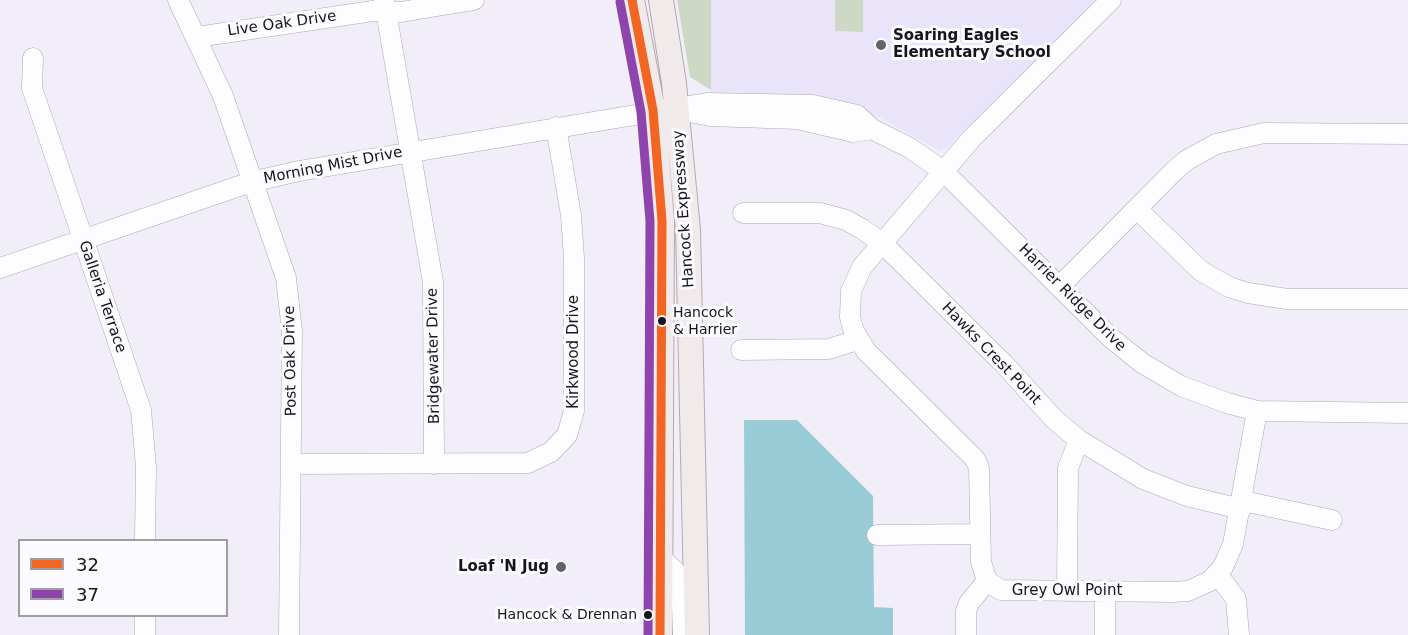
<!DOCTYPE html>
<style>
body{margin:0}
#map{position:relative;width:1408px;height:635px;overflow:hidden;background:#f1eef9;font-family:"DejaVu Sans",sans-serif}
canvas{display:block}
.legend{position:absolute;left:18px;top:539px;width:210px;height:78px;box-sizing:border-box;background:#fbfafe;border:2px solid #a09ea4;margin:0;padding:8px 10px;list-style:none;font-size:18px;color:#18151d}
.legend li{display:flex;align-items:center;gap:12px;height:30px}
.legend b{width:30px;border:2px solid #a09ea4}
</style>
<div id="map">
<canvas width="1408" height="635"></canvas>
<ul class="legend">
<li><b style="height:8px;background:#f26522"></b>32</li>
<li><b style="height:8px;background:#8e44ad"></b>37</li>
</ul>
</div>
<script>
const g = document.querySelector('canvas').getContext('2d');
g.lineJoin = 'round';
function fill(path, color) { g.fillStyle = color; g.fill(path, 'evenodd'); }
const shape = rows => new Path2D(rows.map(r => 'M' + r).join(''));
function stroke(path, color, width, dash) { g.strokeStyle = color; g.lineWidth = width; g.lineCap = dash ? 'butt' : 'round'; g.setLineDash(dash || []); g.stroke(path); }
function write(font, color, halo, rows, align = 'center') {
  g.font = font + ' "DejaVu Sans",sans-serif'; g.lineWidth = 6; g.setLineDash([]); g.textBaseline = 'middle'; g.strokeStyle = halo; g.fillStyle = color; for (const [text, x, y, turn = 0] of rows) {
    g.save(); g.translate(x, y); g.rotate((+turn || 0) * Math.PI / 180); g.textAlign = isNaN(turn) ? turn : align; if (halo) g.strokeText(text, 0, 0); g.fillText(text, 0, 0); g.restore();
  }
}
fill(shape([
 [711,0,1097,0,949,145,940,151,885,120,855,109,711,96]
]), '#eae4fa');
fill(shape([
 [677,0,711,0,711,90,690,77],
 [835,0,863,0,863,32,835,31]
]), '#ced9c5');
fill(shape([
 [744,420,797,420,873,496,874,607,893,608,893,635,745,635]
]), '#9accd7');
const minor = shape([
 [178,0,223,96,286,278,292,331,289,635],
 [384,0,433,282,434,464],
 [1111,0,972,138,862,267,851,291,850,317,853,329,866,351,975,459,979,468,981,562,987,581,1001,590,1173,592,1188,591,1210,581,1223,567,1233,544,1257,411],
 [197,37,373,11,401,12,474,0],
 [33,58,32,88,141,410,146,467,145,540],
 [685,111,710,116,797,119,853,132,872,129],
 [1137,209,1201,271,1229,287,1248,293,1287,299,1408,299],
 [743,213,820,213,846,220,862,229,882,243,1004,364,1055,420,1079,440,1143,479,1187,496,1241,509],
 [0,268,251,182,299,171,707,103,813,105,857,115,872,129,910,148,943,171,1111,338,1142,363,1181,386,1227,403,1257,411,1408,413],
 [1060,286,1174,171,1187,160,1216,144,1264,133,1408,134],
 [741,350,829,349,857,340],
 [292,464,528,463,551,452,567,435,574,411,574,258,571,215,556,127],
 [1243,501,1332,520],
 [877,535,980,534],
 [661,558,681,577,683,635],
 [1218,575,1236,599,1239,635],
 [1067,591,1068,468,1079,440],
 [145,635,145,616],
 [966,635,966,611,969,603,987,581],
 [1105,635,1105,591]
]);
const major = shape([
 [632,0,653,110,662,221,660,635],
 [661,0,674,83,688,230,697,635]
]);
stroke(minor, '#aca9b2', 21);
stroke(major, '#b5a9af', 26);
stroke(minor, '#fdfcfe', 20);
stroke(major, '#f0eaeb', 24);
stroke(shape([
 [632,0,653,110,662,221,660,635]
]), '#f26522', 9);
stroke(shape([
 [620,2,641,112,650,221,648,635]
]), '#8e44ad', 9);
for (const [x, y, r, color] of [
 [881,45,6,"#64616a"],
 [662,321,5,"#18151d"],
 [561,567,6,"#64616a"],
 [648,615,5,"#18151d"]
]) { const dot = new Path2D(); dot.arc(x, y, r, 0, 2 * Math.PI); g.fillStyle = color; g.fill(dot); stroke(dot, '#fbfafe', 2); }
write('14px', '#18151d', '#fbfafe', [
 ["Hancock",673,313],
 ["& Harrier",673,330],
 ["Hancock & Drennan",637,615,"right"]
], 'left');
write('15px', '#18151d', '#fbfafe', [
 ["Live Oak Drive",282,24,-8],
 ["Morning Mist Drive",333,166,-11],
 ["Hancock Expressway",684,209,-94],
 ["Galleria Terrace",102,297,71],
 ["Harrier Ridge Drive",1072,298,45],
 ["Kirkwood Drive",574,352,-90],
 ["Hawks Crest Point",991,354,46],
 ["Bridgewater Drive",434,356,-91],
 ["Post Oak Drive",291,361,-91],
 ["Grey Owl Point",1067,591]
]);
write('bold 15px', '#18151d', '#fbfafe', [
 ["Soaring Eagles",893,36],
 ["Elementary School",893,53],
 ["Loaf 'N Jug",549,567,"right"]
], 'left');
</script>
